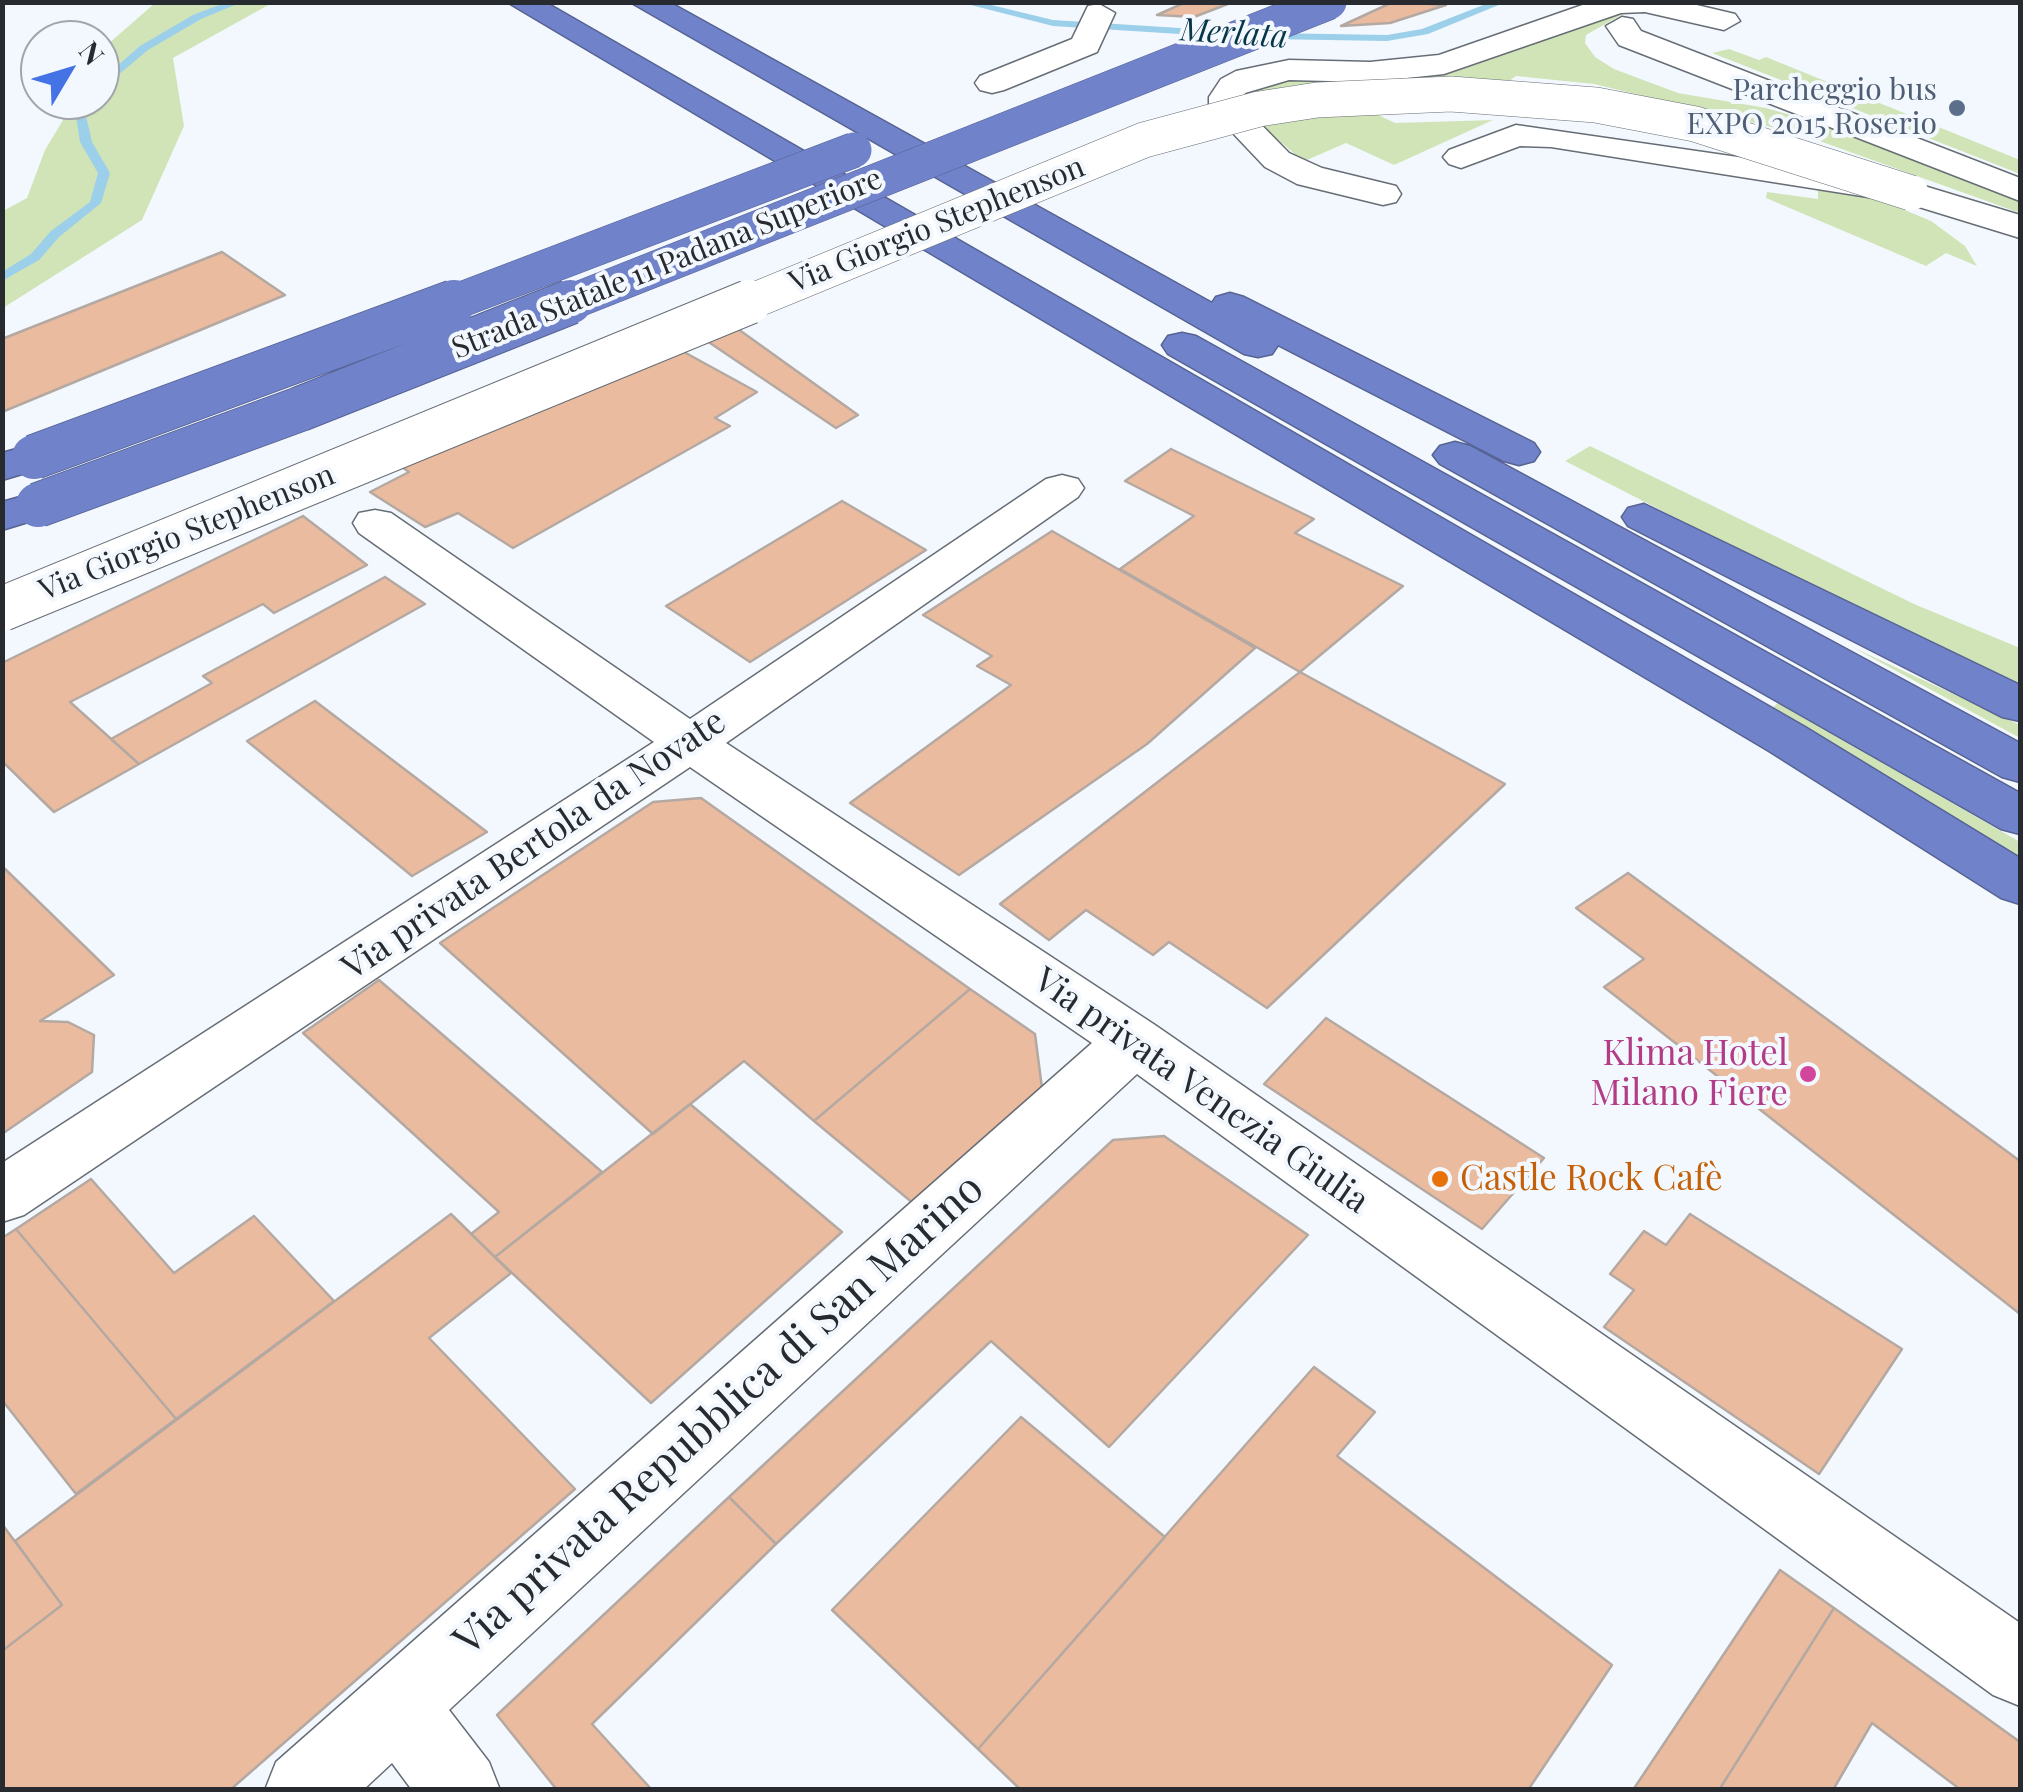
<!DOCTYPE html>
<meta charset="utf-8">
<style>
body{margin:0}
#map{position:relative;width:2023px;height:1792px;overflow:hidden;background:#f3f8fe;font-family:"Playfair Display",serif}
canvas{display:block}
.frame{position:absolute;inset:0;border:5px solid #272a2e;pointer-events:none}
.north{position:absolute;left:20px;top:20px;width:100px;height:100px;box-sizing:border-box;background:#f3f8fe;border:2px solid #a1a6ab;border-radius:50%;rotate:52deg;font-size:28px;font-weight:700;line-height:40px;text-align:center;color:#272a2e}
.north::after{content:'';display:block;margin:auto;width:35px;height:45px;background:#4473e5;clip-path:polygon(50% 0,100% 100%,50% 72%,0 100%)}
</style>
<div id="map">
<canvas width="2023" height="1792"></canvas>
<div class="frame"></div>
<div class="north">N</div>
</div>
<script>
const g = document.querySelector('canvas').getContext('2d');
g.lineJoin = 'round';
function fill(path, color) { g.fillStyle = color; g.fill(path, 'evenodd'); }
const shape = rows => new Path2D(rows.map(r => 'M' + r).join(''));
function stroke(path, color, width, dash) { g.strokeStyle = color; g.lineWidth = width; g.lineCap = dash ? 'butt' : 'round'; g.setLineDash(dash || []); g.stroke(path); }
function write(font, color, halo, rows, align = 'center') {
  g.font = font + ' "Playfair Display",serif'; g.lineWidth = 8; g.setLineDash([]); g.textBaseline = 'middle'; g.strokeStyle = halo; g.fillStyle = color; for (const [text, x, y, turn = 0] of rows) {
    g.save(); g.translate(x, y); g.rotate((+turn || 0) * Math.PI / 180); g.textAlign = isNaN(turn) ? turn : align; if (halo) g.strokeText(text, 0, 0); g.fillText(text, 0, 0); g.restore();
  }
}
fill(shape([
 [155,3,272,3,173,58,184,126,142,220,3,308,3,211,27,198,45,150,75,100,100,100,100,57,108,44],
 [1630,10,1586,35,1585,43,1595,57,1614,69,1678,93,1766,108,1825,125,2020,199,2020,213,1800,134,1594,84,1516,76,1508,82,1370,111,1395,123,1493,120,1394,165,1346,143,1307,160,1297,156,1256,121,1247,96,1276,81,1400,79,1451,73],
 [1729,49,1759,60,1766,57,2020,160,2020,174,1712,53],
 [1818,188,1883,201,1931,221,1965,246,1977,266,1946,253,1926,266,1766,198,1767,192,1818,199],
 [1590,446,1914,604,2020,648,2020,685,1793,578,1565,461],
 [1852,647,2020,725,2020,738],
 [1778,703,2020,842,2020,862,1771,709]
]), '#d1e4b8');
fill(shape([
 [227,2,242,2,201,19,148,50,100,90,100,81,140,46,193,15,227,2],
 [959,2,979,2,1053,20,1227,31,1232,34,1227,37,1053,26,959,2],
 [1491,2,1506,2,1428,34,1387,41,1268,39,1263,36,1268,33,1387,35,1422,29,1491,2],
 [84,100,94,100,86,116,92,142,110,173,101,203,59,237,39,260,2,281,2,272,31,254,51,231,90,202,98,173,80,142,76,116,84,100]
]), '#9bcfea');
const building = shape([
 [1186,2,1233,2,1194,17,1157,15,1186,2],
 [1393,2,1446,5,1390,23,1341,26,1393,2],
 [222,252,285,295,2,412,2,339,222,252],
 [738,329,858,415,836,428,707,341,738,329],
 [673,346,757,392,715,418,730,426,513,548,458,513,425,527,370,492,409,472,396,463,673,346],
 [1171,449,1314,519,1295,533,1403,586,1300,672,1120,569,1194,516,1125,481,1171,449],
 [842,501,926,550,750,662,666,606,842,501],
 [303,516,367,565,274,613,263,604,70,702,139,764,54,812,2,761,2,663,303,516],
 [1052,531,1255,648,1147,744,959,875,850,803,1011,685,977,666,992,656,923,615,1052,531],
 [385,577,425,604,139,764,111,739,212,683,203,676,385,577],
 [1300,672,1505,784,1267,1008,1169,942,1153,955,1086,910,1049,940,1000,904,1300,672],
 [315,701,487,832,412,876,247,741,315,701],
 [701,798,970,989,814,1121,744,1061,653,1134,440,943,653,802,701,798],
 [2,866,114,975,40,1021,68,1022,94,1035,92,1072,2,1134,2,866],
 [1628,873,2020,1161,2020,1314,1604,987,1644,959,1576,908,1628,873],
 [379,980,602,1172,495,1257,471,1234,499,1212,303,1033,379,980],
 [970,989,1035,1034,1042,1088,914,1204,814,1121,970,989],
 [1326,1018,1544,1158,1482,1229,1264,1084,1326,1018],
 [690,1104,842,1232,651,1403,495,1257,690,1104],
 [1164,1136,1308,1235,1109,1447,991,1341,776,1544,729,1497,1113,1140,1164,1136],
 [91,1179,174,1273,254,1216,334,1301,176,1419,16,1229,91,1179],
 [451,1214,511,1273,429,1338,575,1489,230,1790,2,1790,2,1651,62,1605,15,1541,451,1214],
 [1690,1214,1902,1349,1819,1474,1604,1327,1634,1290,1610,1274,1644,1231,1666,1245,1690,1214],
 [16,1229,176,1419,76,1494,2,1400,2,1238,16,1229],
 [1314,1367,1375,1412,1337,1456,1612,1665,1528,1790,1021,1790,978,1749,1314,1367],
 [1021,1417,1165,1537,978,1749,832,1610,1021,1417],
 [729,1497,776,1544,592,1724,652,1790,557,1790,497,1715,729,1497],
 [2,1524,62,1605,2,1651,2,1524],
 [1780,1570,1834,1608,1719,1790,1633,1790,1780,1570],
 [1834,1608,2020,1742,2020,1790,1961,1790,1872,1723,1833,1790,1719,1790,1834,1608]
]);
fill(building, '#eabb9f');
stroke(building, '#b4a9a2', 2.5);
const minor = shape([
 [1591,2,1684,2,1735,14,1740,21,1724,30,1645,12,1621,13,1444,74,1370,82,1289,80,1245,93,1243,106,1289,153,1322,168,1396,186,1401,194,1396,202,1383,205,1297,184,1265,167,1209,108,1209,97,1221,79,1236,71,1289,60,1370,62,1439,55,1591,2],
 [1099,4,1115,13,1097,52,1004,90,992,93,980,90,975,83,980,76,1072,39,1088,6,1099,4],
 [1622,17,1633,19,1641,31,2020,178,2020,201,1619,45,1606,26,1622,17],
 [1516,125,1911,182,2020,215,2020,238,1906,203,1551,147,1520,146,1461,168,1449,164,1443,157,1449,150,1516,125],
 [1062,475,1078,479,1084,488,1078,497,726,743,1155,1025,2020,1623,2020,1706,1993,1695,1137,1074,449,1710,489,1762,500,1790,412,1790,392,1763,363,1790,265,1790,276,1762,1092,1043,690,767,24,1215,2,1222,2,1163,654,742,359,533,353,523,359,513,375,510,391,513,690,719,1046,479,1062,475]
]);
const highway = shape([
 [507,2,545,2,1805,727,2020,858,2020,904,2001,898,1769,751,507,2],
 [630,2,669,2,1212,303,1216,297,1230,293,1244,297,1534,443,1540,452,1534,461,1519,465,1504,461,1278,345,1272,354,1258,357,1244,354,630,2],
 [1182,333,1196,336,2020,793,2020,834,2001,829,1168,354,1162,345,1168,336,1182,333],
 [1455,442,1470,446,2020,743,2020,782,2002,777,1440,464,1433,455,1440,446,1455,442],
 [34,444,49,448,56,457,49,466,2,480,2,453,34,444],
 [38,492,54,496,60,505,54,514,2,530,2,502,38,492],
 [1644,504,2020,685,2020,721,2002,717,1628,526,1622,517,1628,508,1644,504]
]);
stroke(minor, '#666d75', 3);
stroke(highway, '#566393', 3);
fill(minor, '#fff');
fill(highway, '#7082ca');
const minorBridgeFar1 = shape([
 [743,305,1144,140,1259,109,1317,100,1451,94,1596,105,1695,124,1911,193]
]);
const minorBridge = shape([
 [2,609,749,302]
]);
const highwayBridgeFar1 = shape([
 [447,305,854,150],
 [564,305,1329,2]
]);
const highwayBridge = shape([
 [34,457,454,302],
 [38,505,300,409,570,302]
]);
stroke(minorBridgeFar1, '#666d75', 36, []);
stroke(minorBridge, '#666d75', 46, []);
stroke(highwayBridgeFar1, '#566393', 36, []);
stroke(highwayBridge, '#566393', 46, []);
stroke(minorBridgeFar1, '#fff', 35);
stroke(minorBridge, '#fff', 44);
stroke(highwayBridgeFar1, '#7082ca', 35);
stroke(highwayBridge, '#7082ca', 44);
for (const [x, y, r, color] of [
 [1957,108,10,"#5c6f8a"],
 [1808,1074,10,"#d1479c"],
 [1440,1179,10,"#e8710a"]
]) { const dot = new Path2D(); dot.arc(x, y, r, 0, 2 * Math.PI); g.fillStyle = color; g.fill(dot); stroke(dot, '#f3f8fe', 4); }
write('30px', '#4e5e75', '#f3f8fe', [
 ["Parcheggio bus",1937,91],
 ["EXPO 2015 Roserio",1937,125]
], 'right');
write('30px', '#272a2e', '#f3f8fe', [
 ["Via Giorgio Stephenson",937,225,-22],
 ["Strada Statale 11 Padana Superiore",667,264,-22],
 ["Via Giorgio Stephenson",187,533,-22]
]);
write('italic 32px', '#083649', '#f3f8fe', [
 ["Merlata",1234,34,4]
]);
write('35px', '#272a2e', '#f3f8fe', [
 ["Via privata Bertola da Novate",534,845,-34],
 ["Via privata Venezia Giulia",1201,1091,35]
]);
write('35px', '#b23c85', '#f3f8fe', [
 ["Klima Hotel",1788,1054],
 ["Milano Fiere",1788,1094]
], 'right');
write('35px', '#c56008', '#f3f8fe', [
 ["Castle Rock Cafè",1460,1179]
], 'left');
write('42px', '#272a2e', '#f3f8fe', [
 ["Via privata Repubblica di San Marino",719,1415,-42]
]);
</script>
